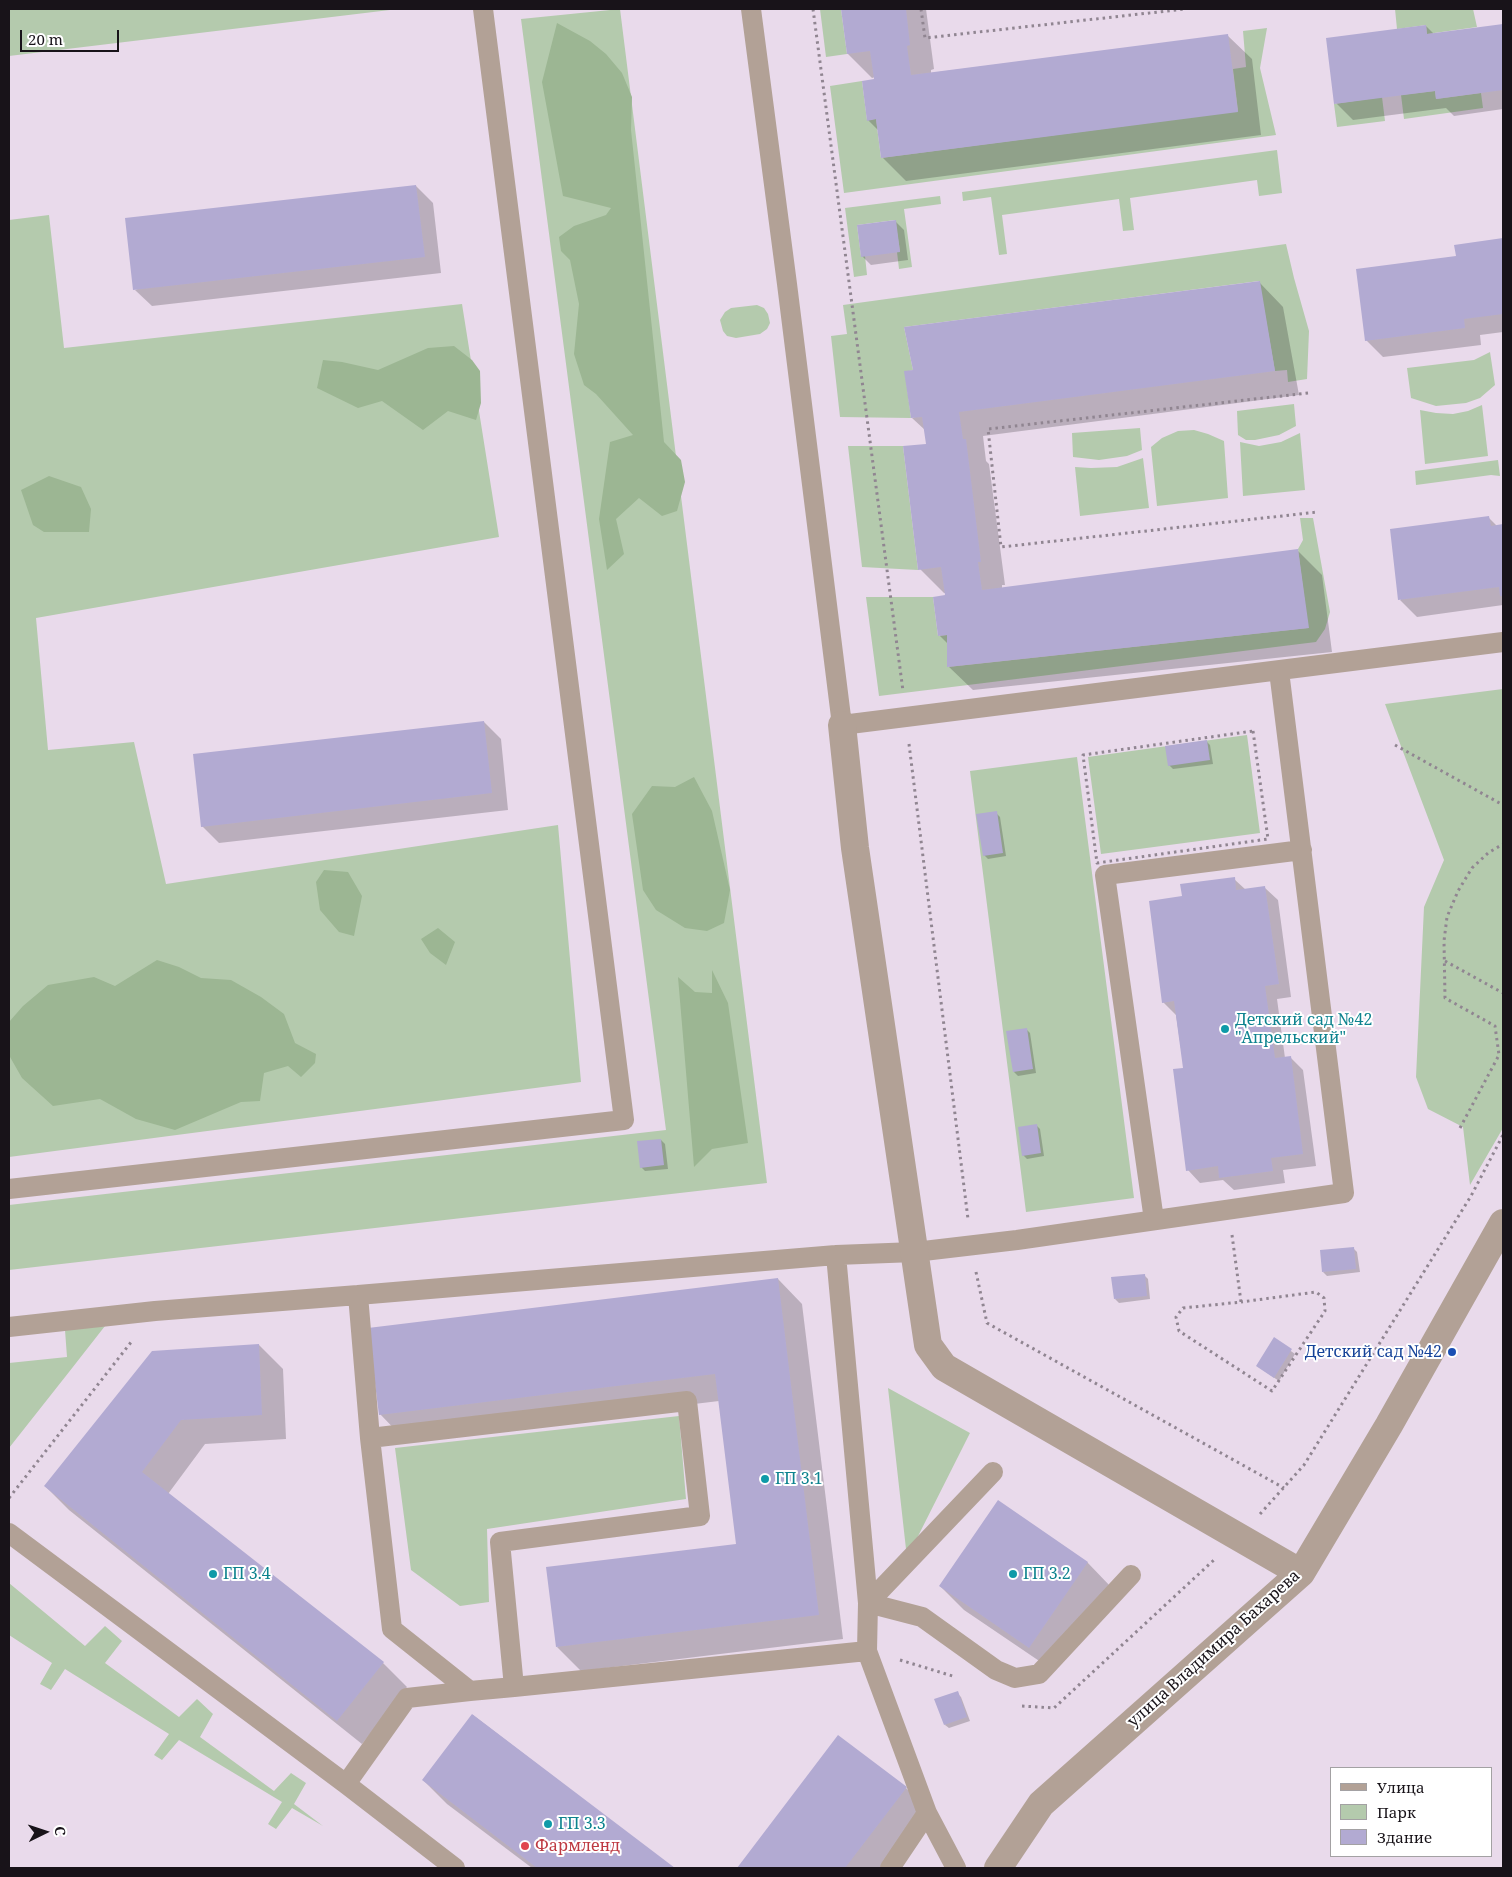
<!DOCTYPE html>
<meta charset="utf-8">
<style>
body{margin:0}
#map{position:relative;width:1512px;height:1877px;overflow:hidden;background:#e9daeb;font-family:"Noto Serif",serif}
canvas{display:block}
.frame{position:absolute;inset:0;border:10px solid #181319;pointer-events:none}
.legend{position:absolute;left:1330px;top:1767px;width:162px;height:90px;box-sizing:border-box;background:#fff;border:1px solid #a3a1a3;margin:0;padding:6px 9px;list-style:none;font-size:15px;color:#181319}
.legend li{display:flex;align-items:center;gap:10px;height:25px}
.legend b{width:25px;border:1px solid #a3a1a3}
.north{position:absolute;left:20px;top:1807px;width:50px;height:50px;-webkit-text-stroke:4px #fff;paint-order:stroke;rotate:86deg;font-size:14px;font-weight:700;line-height:20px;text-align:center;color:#181319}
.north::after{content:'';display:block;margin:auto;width:18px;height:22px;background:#181319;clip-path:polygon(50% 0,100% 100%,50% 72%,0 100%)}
.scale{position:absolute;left:20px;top:30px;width:99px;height:22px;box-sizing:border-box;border:2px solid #181319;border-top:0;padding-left:6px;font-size:15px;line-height:18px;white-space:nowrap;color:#181319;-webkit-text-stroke:4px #fff;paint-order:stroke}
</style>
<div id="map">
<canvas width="1512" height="1877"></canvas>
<div class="frame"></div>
<ul class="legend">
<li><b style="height:6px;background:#b2a196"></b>Улица</li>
<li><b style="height:14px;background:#b4caad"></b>Парк</li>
<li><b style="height:14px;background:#b2aad2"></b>Здание</li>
</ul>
<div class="north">С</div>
<div class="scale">20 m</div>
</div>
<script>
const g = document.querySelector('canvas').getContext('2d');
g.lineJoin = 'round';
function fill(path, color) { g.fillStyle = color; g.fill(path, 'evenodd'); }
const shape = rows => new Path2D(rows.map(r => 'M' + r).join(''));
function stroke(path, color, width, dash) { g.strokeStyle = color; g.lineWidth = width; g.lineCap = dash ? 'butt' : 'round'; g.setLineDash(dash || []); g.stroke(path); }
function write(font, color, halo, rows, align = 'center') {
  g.font = font + ' "Noto Serif",serif'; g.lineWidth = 4; g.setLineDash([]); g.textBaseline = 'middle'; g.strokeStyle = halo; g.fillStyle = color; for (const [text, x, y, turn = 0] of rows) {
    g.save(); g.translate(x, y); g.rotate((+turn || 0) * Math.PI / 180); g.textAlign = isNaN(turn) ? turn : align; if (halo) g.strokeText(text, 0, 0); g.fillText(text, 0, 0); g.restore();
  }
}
fill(shape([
 [9,9,398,9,9,56],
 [620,9,767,1183,9,1270,9,1205,666,1130,521,19],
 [820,9,841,9,847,54,826,57],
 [1395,9,1473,9,1477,27,1427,34,1426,25,1397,29],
 [1267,28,1260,68,1276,135,844,193,830,86,862,81,867,120,876,119,881,158,1238,111,1233,69,1246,67,1243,31],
 [1435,91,1436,99,1481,93,1483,108,1404,119,1401,95],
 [1382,97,1385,121,1337,127,1334,104],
 [1277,150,1282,193,1259,196,1257,180,1130,198,1134,230,1123,231,1119,199,1002,215,1007,254,999,255,991,197,963,201,962,192],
 [940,196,941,204,904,209,912,267,899,269,897,252,900,251,895,220,857,225,861,256,865,256,867,275,854,277,845,208],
 [49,215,64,348,462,304,499,537,36,618,48,750,134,742,166,884,558,825,581,1082,9,1157,9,220],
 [1286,244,1294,278,1309,331,1307,379,1288,382,1287,370,1275,371,1259,281,904,327,913,370,905,372,911,418,840,417,831,336,847,334,843,305],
 [757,305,764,308,768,314,770,323,767,329,760,334,736,338,727,336,723,331,720,320,725,312,731,308],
 [1490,352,1495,385,1480,398,1466,403,1436,406,1411,398,1407,368,1474,360],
 [1294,404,1296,426,1279,435,1255,440,1246,440,1238,435,1237,411],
 [1482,405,1488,456,1425,464,1420,410,1436,413,1453,414,1468,411],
 [1140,428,1142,450,1127,456,1099,460,1073,457,1072,433],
 [1194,430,1208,434,1224,441,1228,498,1157,506,1151,447,1162,438,1178,431],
 [1300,433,1305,490,1243,496,1240,442,1259,446,1281,442],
 [848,446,903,446,918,570,862,567],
 [1143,458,1149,508,1080,516,1075,467,1091,468,1117,467],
 [1498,460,1500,476,1491,475,1416,485,1415,471],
 [1300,518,1313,518,1330,612,1325,629,1316,642,879,696,866,597,933,597,938,636,947,635,948,667,1308,628,1298,549,1303,540],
 [1503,689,1503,1128,1470,1185,1463,1127,1428,1109,1416,1077,1424,907,1444,860,1385,704],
 [1247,735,1260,833,1101,854,1088,757],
 [1077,757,1134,1198,1026,1212,970,771],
 [105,1326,69,1372,9,1448,9,1363,67,1357,65,1330],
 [888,1388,970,1433,907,1558],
 [679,1416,686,1499,487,1529,489,1602,460,1606,411,1570,395,1448],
 [9,1583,85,1646,105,1626,122,1641,105,1663,179,1717,197,1699,213,1714,200,1737,274,1791,291,1773,306,1783,294,1804,323,1826,292,1808,276,1829,268,1824,282,1802,179,1740,162,1760,154,1755,169,1734,65,1669,51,1690,40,1684,52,1663,9,1635]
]), '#b4caad');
fill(shape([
 [557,23,590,41,606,54,622,73,632,97,631,130,664,442,681,460,685,482,677,511,662,516,639,498,616,519,624,554,607,570,599,519,610,442,633,435,596,394,584,385,574,354,579,304,570,260,561,251,559,237,574,226,606,215,611,208,563,196,542,82],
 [454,346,472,360,480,371,481,403,476,420,448,411,423,430,382,401,358,408,317,388,323,360,342,362,378,370,428,348],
 [49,476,81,487,91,509,89,532,44,532,33,525,21,490],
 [694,777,712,811,730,890,724,923,707,931,685,928,656,910,643,890,632,814,652,786,675,787],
 [324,870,348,872,362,896,354,936,339,932,320,910,316,882],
 [438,928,455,942,446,965,430,953,421,939],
 [157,960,179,967,201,978,231,980,261,997,284,1014,295,1043,316,1054,315,1063,301,1077,288,1066,264,1073,260,1101,241,1102,175,1130,136,1119,100,1099,53,1106,22,1078,10,1057,9,1022,23,1006,48,985,94,977,115,986],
 [712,970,728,1003,748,1143,712,1149,694,1167,678,977,695,992,712,993]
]), '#9cb693');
fill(shape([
 [842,9,926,9,934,69,931,70,931,73,1227,35,1252,59,1261,135,906,181,882,157,878,130,868,120,875,77,872,78,848,54],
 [1503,25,1503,109,1454,116,1446,108,1353,120,1336,103,1426,26,1434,34],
 [416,186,433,203,441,273,152,306,135,290],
 [895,221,904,230,908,260,871,265,862,256],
 [1503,240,1503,332,1480,335,1481,345,1383,357,1366,340,1458,257,1456,246],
 [1259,282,1283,307,1299,395,983,436,986,461,989,464,1005,585,1002,585,1002,589,1298,551,1322,575,1332,652,973,690,948,666,948,644,940,636,946,593,944,593,920,569,927,445,925,430,912,418],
 [1489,518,1497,526,1503,526,1503,605,1417,617,1400,600],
 [484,722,501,739,508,810,219,843,202,826],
 [1206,741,1210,745,1213,764,1173,769,1169,765],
 [996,813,1000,817,1006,856,988,859,984,855],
 [1234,879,1246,890,1265,888,1278,900,1291,997,1277,999,1285,1058,1290,1057,1303,1070,1316,1166,1283,1170,1285,1183,1234,1190,1223,1180,1200,1183,1188,1170,1184,1069,1176,1015,1163,1002,1183,897],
 [1026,1029,1030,1033,1036,1073,1018,1076,1014,1072],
 [1036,1125,1040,1129,1044,1156,1027,1159,1023,1155],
 [661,1140,665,1144,668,1169,645,1171,641,1167],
 [1353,1248,1357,1252,1360,1272,1327,1276,1323,1272],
 [1144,1275,1148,1279,1150,1299,1119,1303,1115,1299],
 [778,1279,802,1304,843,1639,581,1671,557,1647,737,1545,719,1401,404,1439,380,1414],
 [1274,1339,1295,1354,1279,1381,1257,1366],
 [259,1345,283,1369,286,1439,205,1444,168,1494,383,1663,407,1687,362,1744,69,1510,45,1486],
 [1087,1562,1111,1587,1054,1671,964,1610,940,1586],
 [957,1693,961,1697,970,1721,949,1728,945,1725],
 [473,1715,673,1868,532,1868,447,1804,423,1780],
 [839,1737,906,1788,930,1812,888,1868,739,1868]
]), '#0003');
fill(shape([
 [841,9,906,9,910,45,907,46,911,75,1228,34,1238,112,881,158,876,119,867,121,862,81,874,79,870,51,847,54],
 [1503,24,1503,90,1436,99,1435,91,1334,104,1326,38,1426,25,1427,34],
 [416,185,425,257,133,290,125,218],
 [896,220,900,252,861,257,857,225],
 [1503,238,1503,314,1464,319,1465,328,1365,341,1356,269,1456,256,1454,245],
 [1260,281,1275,371,959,412,963,439,966,439,981,562,978,562,982,590,1298,549,1309,628,947,667,947,635,938,636,933,597,945,595,941,567,918,570,903,446,926,444,922,417,911,418,904,371,913,370,904,327],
 [1489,516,1491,526,1503,524,1503,596,1500,596,1499,587,1398,600,1390,529],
 [484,721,492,793,201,827,193,754],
 [1207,740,1210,760,1168,766,1165,746],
 [997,811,1003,853,983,856,976,814],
 [1235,877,1236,890,1265,886,1279,984,1265,986,1275,1058,1291,1056,1303,1154,1271,1158,1273,1171,1219,1178,1218,1166,1186,1171,1173,1069,1183,1068,1174,1001,1162,1003,1149,901,1182,896,1180,884],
 [1027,1028,1033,1069,1013,1072,1006,1031],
 [1037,1124,1041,1153,1022,1156,1018,1127],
 [661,1139,664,1165,640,1168,637,1141],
 [1354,1247,1356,1269,1322,1272,1320,1250],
 [1145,1274,1147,1296,1114,1299,1111,1277],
 [778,1278,819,1615,556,1647,546,1567,736,1544,715,1374,379,1415,368,1328],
 [1274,1337,1292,1349,1274,1378,1256,1366],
 [259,1344,262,1415,181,1420,142,1472,384,1662,337,1721,44,1486,152,1351],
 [998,1500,1088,1562,1029,1648,939,1586],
 [958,1691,967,1717,944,1725,934,1699],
 [472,1714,675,1868,537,1868,422,1780],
 [838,1735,907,1787,845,1868,737,1868]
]), '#b2aad2');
stroke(shape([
 [813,9,903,691],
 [921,9,925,38,1185,9],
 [1308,393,988,429,1001,547,1318,512],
 [1253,731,1268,839,1097,863,1083,755,1253,731],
 [909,744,968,1219],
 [1395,745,1503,805],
 [1445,961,1503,993],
 [1460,1128,1499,1055,1495,1026,1445,998,1444,941,1447,917,1458,891,1472,868,1488,853,1503,844],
 [1232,1235,1241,1302,1183,1308,1176,1317,1179,1331,1272,1391,1325,1311,1324,1298,1316,1292,1241,1302],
 [976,1272,987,1323,1284,1488],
 [9,1498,132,1341],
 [1260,1514,1304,1465,1471,1196,1503,1135],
 [900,1660,956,1677],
 [1022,1706,1054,1708,1215,1559]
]), '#908591', 3, [2.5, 4]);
stroke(shape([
 [751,9,787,284,842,725,1503,642],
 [9,1189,624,1120,483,9],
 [1154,1220,1105,875,1302,850],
 [836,1255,868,1603,867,1651,927,1813,956,1868],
 [9,1327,155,1311,358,1295],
 [370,1438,392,1629,470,1691,514,1687],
 [993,1472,868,1603,922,1617,996,1670,1015,1678,1039,1674,1131,1575],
 [9,1533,346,1784,455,1868],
 [867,1651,514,1687,500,1542,700,1516,687,1401,370,1438,358,1295,836,1255,915,1252,1017,1240,1344,1193,1279,671],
 [346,1784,407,1698,470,1691],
 [890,1868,927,1813]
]), '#b2a196', 20);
stroke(shape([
 [842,725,855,848,928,1345,944,1367,1301,1573],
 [998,1868,1041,1804,1301,1573,1389,1425,1503,1223]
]), '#b2a196', 28);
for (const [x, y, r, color] of [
 [1225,1029,5,"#0f9aa8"],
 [1452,1352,5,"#1a4fb4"],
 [765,1479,5,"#0f9aa8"],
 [213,1574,5,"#0f9aa8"],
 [1013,1574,5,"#0f9aa8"],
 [548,1824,5,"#0f9aa8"],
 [525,1846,5,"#e0444e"]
]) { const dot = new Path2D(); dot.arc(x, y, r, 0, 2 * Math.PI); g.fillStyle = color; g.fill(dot); stroke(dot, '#fff', 2); }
write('16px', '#0d838f', '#fff', [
 ["Детский сад №42",1235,1020],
 ["\"Апрельский\"",1235,1038],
 ["ГП 3.1",775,1479],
 ["ГП 3.4",223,1574],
 ["ГП 3.2",1023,1574],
 ["ГП 3.3",558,1824]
], 'left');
write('16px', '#164399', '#fff', [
 ["Детский сад №42",1442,1352]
], 'right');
write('16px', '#181319', '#fff', [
 ["улица Владимира Бахарева",1214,1649,-42]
]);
write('16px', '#be3a42', '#fff', [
 ["Фармленд",535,1846]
], 'left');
</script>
